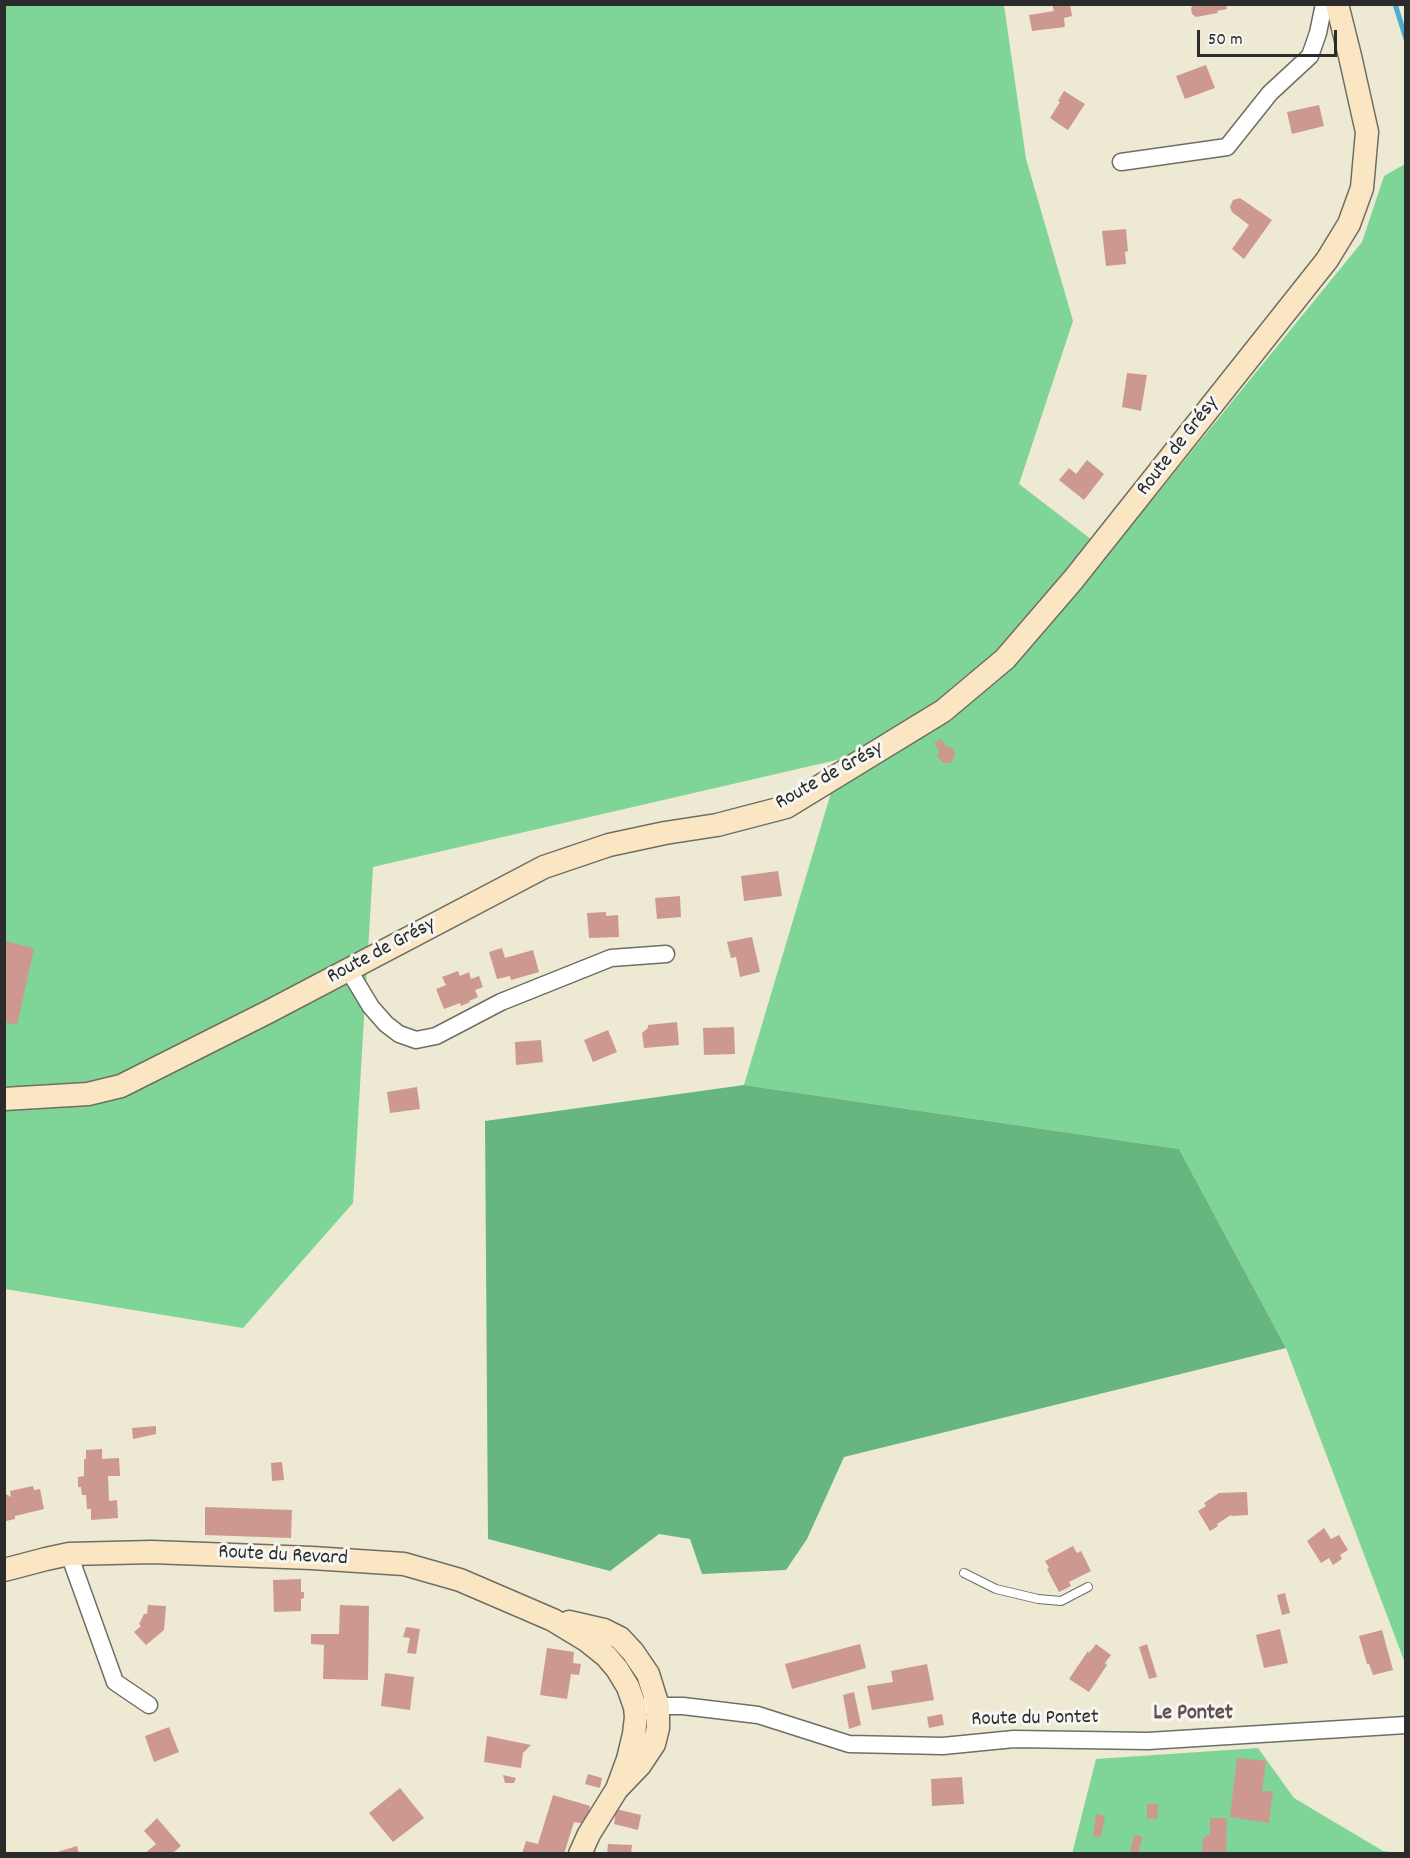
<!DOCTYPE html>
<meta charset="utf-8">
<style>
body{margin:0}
#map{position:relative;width:1410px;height:1858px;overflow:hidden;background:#ede9d2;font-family:Dekko,sans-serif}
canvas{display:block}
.frame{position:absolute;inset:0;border:6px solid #2b2b2b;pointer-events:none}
.scale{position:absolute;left:1197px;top:30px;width:140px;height:27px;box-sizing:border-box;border:3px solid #2b2b2b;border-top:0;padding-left:8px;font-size:18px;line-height:21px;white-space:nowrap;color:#2b2b2b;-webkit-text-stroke:4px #f6f6f2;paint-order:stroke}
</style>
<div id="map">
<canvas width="1410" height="1858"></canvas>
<div class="frame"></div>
<div class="scale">50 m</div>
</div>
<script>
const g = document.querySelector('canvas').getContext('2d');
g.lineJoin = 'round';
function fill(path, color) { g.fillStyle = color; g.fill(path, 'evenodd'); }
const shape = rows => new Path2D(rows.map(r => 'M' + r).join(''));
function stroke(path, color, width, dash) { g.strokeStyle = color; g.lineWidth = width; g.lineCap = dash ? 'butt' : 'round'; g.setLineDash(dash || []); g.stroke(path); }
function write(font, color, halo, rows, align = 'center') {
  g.font = font + ' Dekko,sans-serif'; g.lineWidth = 6; g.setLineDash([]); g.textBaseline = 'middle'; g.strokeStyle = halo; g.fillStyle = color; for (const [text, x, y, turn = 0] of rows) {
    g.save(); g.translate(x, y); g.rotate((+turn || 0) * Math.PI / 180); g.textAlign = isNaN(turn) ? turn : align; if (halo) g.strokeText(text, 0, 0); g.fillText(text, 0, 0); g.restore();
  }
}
fill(shape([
 [4,5,1004,5,1026,159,1073,321,1019,484,1109,553,1362,242,1384,176,1405,164,1405,1663,1286,1348,1179,1149,744,1085,841,759,373,867,353,1203,243,1328,5,1289],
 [1258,1748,1294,1798,1383,1851,1397,1853,1072,1854,1096,1759]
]), '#7fd497');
fill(shape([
 [744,1085,1179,1149,1286,1348,844,1457,807,1539,786,1570,702,1574,690,1539,659,1534,610,1571,488,1539,485,1121]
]), '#67b680');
stroke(shape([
 [1395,4,1406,39]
]), '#4eaccd', 5);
fill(shape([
 [1052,4,1070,4,1072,16,1064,18,1065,27,1032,31,1029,15,1054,11],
 [1194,4,1226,4,1227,9,1217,11,1218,13,1196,17,1192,14,1191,8],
 [1206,65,1215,88,1185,99,1176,76],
 [1064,91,1085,104,1068,130,1050,118,1060,102,1058,101],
 [1319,105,1324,126,1292,134,1287,112],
 [1240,198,1272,220,1244,259,1232,249,1249,225,1232,212,1230,207,1233,200],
 [1126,229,1128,251,1125,252,1126,264,1106,266,1102,231],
 [1127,373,1147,375,1141,411,1122,407],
 [1087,460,1104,474,1084,500,1059,480,1069,468,1076,474],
 [941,739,946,746,953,749,955,753,953,760,950,763,943,763,937,756,939,750,934,743],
 [778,871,782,896,744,901,741,876],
 [680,896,681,917,657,919,655,898],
 [606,912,606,916,618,915,619,937,589,938,587,913],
 [752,937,760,972,740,977,736,957,731,958,727,942],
 [4,941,34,948,17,1025,4,1022],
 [502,948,505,958,533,950,539,972,511,980,510,976,497,979,489,952],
 [458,971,460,976,469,972,471,979,479,976,483,987,475,990,478,997,469,1001,470,1002,461,1006,460,1003,444,1009,436,989,446,985,442,977],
 [677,1022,679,1045,644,1048,642,1033,648,1028,648,1025],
 [734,1027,735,1054,704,1055,703,1028],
 [608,1030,617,1052,593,1062,584,1040],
 [541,1040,543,1062,516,1065,515,1042],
 [417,1087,420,1109,390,1113,387,1092],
 [156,1426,156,1434,133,1439,132,1428],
 [102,1449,102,1459,119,1458,120,1476,108,1476,109,1501,117,1500,118,1518,91,1520,91,1509,87,1509,86,1495,82,1495,81,1487,78,1487,78,1477,84,1476,84,1459,86,1459,86,1450],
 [282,1462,284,1480,272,1481,271,1463],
 [33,1486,34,1490,40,1489,44,1509,15,1516,15,1519,6,1521,4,1519,4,1493,11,1497,10,1491],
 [1247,1492,1248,1515,1232,1516,1231,1515,1217,1524,1218,1526,1210,1531,1198,1511,1206,1506,1204,1503,1219,1493],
 [205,1507,292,1510,291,1538,205,1535],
 [1324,1528,1331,1539,1339,1535,1348,1550,1340,1555,1342,1559,1333,1565,1329,1558,1321,1563,1307,1541],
 [1073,1546,1077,1553,1081,1551,1091,1571,1069,1582,1071,1586,1059,1592,1047,1569,1049,1568,1045,1561],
 [301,1579,301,1592,304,1592,304,1598,301,1599,301,1611,274,1612,273,1580],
 [1285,1593,1290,1613,1282,1615,1277,1595],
 [148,1605,166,1606,164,1630,146,1645,134,1632,141,1626,139,1624,144,1614,147,1614],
 [340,1605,369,1606,368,1680,323,1679,324,1645,311,1644,311,1634,339,1634],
 [406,1627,420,1629,416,1654,407,1653,410,1638,403,1637],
 [1280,1629,1288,1663,1264,1668,1256,1635],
 [1382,1630,1393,1670,1373,1675,1369,1664,1367,1664,1359,1636],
 [860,1644,866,1668,792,1689,785,1664],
 [1096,1644,1111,1655,1105,1663,1107,1665,1089,1692,1069,1679,1088,1651,1089,1653],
 [1147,1644,1157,1677,1149,1679,1139,1647],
 [547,1648,574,1652,573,1663,581,1664,579,1675,571,1674,567,1699,540,1695],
 [927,1664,934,1700,872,1710,867,1686,893,1682,891,1671],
 [385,1673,414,1677,410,1710,381,1706],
 [854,1692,861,1725,849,1729,843,1695],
 [942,1714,944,1725,929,1728,927,1717],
 [169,1727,179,1752,154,1762,145,1736],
 [487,1736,531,1745,523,1753,521,1768,484,1762],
 [1237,1758,1266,1761,1262,1791,1273,1791,1269,1823,1230,1817],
 [588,1774,602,1778,600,1788,585,1784],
 [503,1775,516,1778,514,1783,505,1783],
 [962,1777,964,1804,932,1806,931,1779],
 [400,1788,424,1818,393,1842,369,1813],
 [553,1795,590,1806,586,1824,574,1822,564,1854,522,1854,526,1841,538,1844],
 [1147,1804,1158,1804,1157,1819,1147,1819],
 [616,1809,641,1815,638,1830,614,1824],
 [1096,1814,1105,1816,1101,1837,1093,1836],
 [157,1818,181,1846,174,1852,175,1854,144,1854,156,1844,144,1831],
 [1210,1818,1227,1818,1226,1854,1202,1854,1203,1838,1210,1834],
 [1135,1834,1143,1837,1138,1853,1130,1851],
 [608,1844,632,1845,631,1854,607,1854],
 [77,1846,79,1854,54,1854,54,1853]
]), '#cd9890');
const service = shape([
 [964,1573,996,1589,1038,1599,1061,1601,1088,1587]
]);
const minor = shape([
 [1121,162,1227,147,1270,93,1310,56,1318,33,1324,4],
 [348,969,371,1007,386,1024,399,1034,416,1040,436,1036,501,1002,611,958,666,954],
 [69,1554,115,1682,149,1705],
 [648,1706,683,1706,758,1715,849,1744,943,1746,1014,1739,1148,1741,1406,1725]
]);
const secondary = shape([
 [4,1099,88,1094,121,1086,268,1012,544,867,609,845,665,833,717,825,786,807,943,711,1005,659,1073,580,1327,260,1349,224,1362,188,1367,132,1350,56,1337,4],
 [4,1570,46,1559,69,1554,152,1552,312,1558,404,1564,460,1580,553,1620,586,1640,606,1656,617,1669,628,1687,635,1707,636,1717,634,1734,628,1759,617,1789],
 [569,1622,604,1630,620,1638,633,1652,648,1674,658,1706,658,1728,654,1744,640,1765,617,1789,589,1834,580,1854]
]);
stroke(service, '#6f6e65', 10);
stroke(minor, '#6f6e65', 19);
stroke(secondary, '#6f6e65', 25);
stroke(service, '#fff', 8);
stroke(minor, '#fff', 16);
stroke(secondary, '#fbe6c3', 22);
write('21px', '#2b2b2b', '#f6f6f2', [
 ["Route de Grésy",1179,447,-52],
 ["Route de Grésy",830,777,-29],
 ["Route de Grésy",382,952,-28],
 ["Route du Revard",283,1557,3],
 ["Route du Pontet",1035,1720,-1]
]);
write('bold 22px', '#64514e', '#f6f6f2', [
 ["Le Pontet",1193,1715]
]);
</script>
